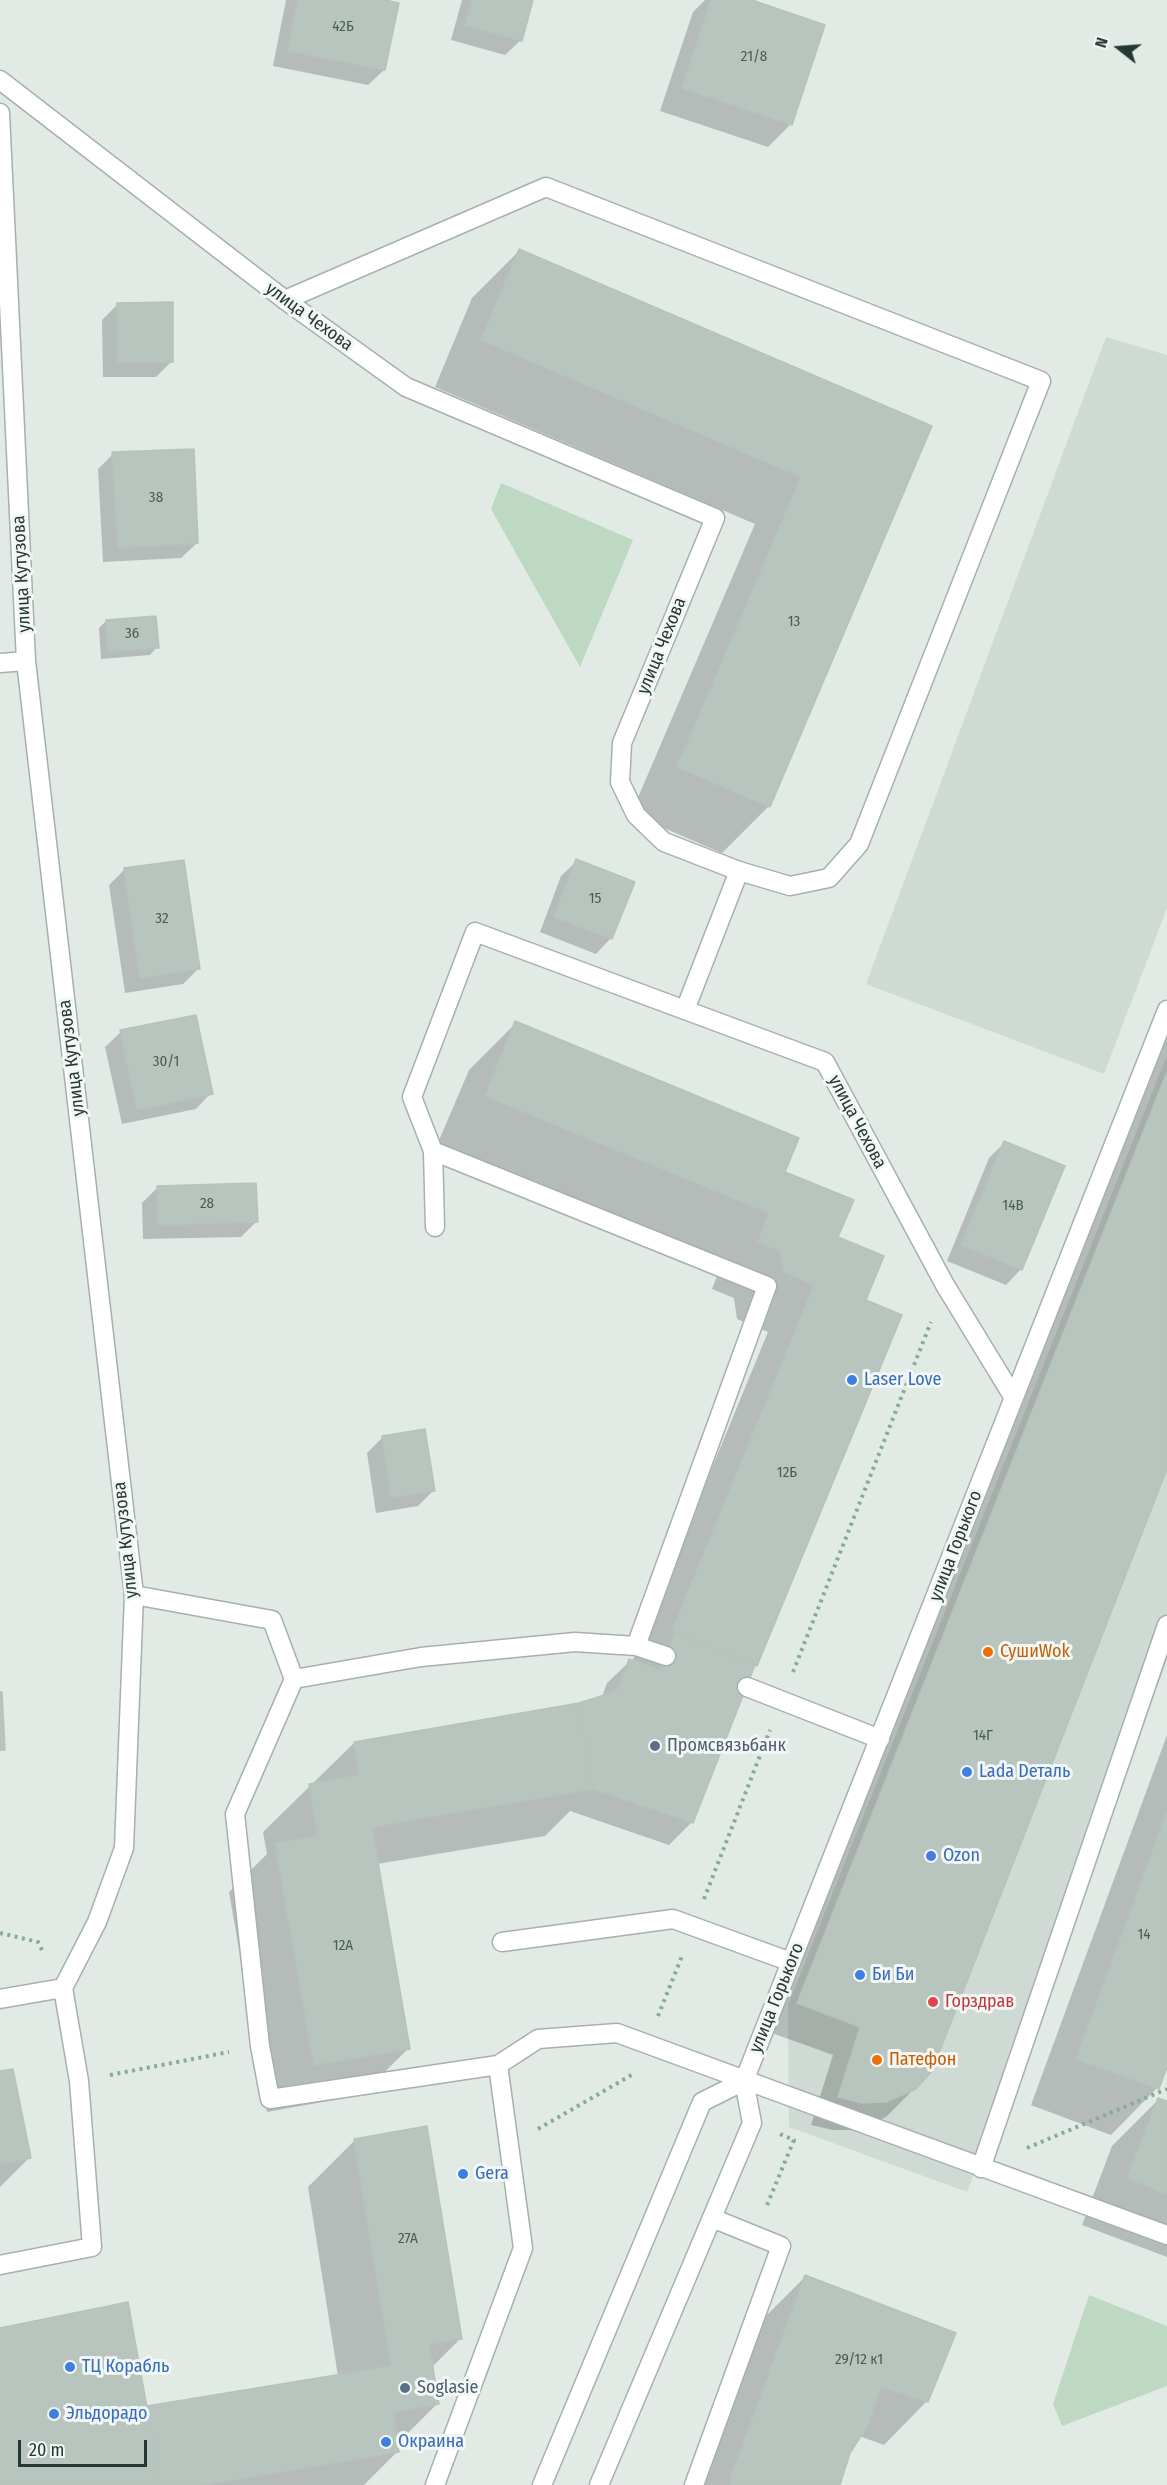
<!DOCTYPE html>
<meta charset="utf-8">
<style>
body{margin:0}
#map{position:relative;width:1167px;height:2485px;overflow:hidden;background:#e2eae6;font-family:"Fira Sans Condensed",sans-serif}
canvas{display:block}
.north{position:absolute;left:1089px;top:18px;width:60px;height:60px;-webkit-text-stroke:4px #f2f7f4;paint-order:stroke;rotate:287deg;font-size:16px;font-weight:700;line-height:24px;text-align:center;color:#243931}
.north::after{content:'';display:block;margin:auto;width:21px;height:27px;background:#243931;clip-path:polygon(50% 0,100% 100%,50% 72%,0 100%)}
.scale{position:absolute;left:18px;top:2440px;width:129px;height:27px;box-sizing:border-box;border:3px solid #243931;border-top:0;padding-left:8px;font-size:18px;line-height:21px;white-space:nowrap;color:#243931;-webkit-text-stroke:4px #f2f7f4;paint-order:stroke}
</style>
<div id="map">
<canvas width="1167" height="2485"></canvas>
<div class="north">N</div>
<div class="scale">20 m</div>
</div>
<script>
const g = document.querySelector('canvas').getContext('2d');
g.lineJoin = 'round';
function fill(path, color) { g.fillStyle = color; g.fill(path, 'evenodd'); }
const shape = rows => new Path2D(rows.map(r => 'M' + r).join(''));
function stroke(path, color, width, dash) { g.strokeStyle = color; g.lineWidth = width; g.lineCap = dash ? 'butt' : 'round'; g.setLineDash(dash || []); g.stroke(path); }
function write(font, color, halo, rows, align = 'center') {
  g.font = font + ' "Fira Sans Condensed",sans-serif'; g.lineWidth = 6; g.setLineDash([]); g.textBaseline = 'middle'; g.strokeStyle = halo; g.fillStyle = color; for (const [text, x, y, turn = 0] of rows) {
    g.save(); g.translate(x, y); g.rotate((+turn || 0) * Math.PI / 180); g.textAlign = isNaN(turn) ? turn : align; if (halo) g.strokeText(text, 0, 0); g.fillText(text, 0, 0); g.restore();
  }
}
fill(shape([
 [1106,337,1167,355,1167,908,1104,1074,866,984],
 [1167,1055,1167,1661,967,2192,789,2127,788,2005]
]), '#d0dad4');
fill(shape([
 [501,483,633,540,580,667,491,509],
 [1089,2295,1167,2326,1167,2386,1062,2426,1053,2404]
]), '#bdd9c2');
fill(shape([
 [286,0,378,0,384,70,368,85,273,66],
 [462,0,532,0,521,40,505,55,451,40],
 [705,0,747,0,823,26,790,125,768,147,660,111,693,12],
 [519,251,930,427,769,806,722,853,631,814,755,524,435,387,472,298],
 [118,304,172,361,156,377,103,377,102,320],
 [113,454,197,543,181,558,103,562,98,469],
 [106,621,157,647,150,655,101,659,99,628],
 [577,861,611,938,596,954,540,932,561,876],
 [124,870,198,969,183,984,125,993,109,885],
 [516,1023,783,1173,836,1238,756,1665,752,1669,692,1822,669,1845,570,1811,545,1836,377,1864,409,2048,361,2095,267,2112,229,1892,267,1854,263,1832,354,1743,579,1704,602,1697,607,1683,630,1661,632,1662,768,1332,737,1319,734,1298,712,1289,723,1260,438,1143,469,1070],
 [121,1032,211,1093,196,1109,122,1124,105,1047],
 [1167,1032,1167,1465,915,2088,886,2117,857,2130,833,2130,811,2125,833,2055,769,2032],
 [1004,1143,1021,1269,1006,1285,947,1261,989,1158],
 [157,1188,257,1221,241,1237,143,1239,142,1203],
 [383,1437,433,1491,418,1506,376,1513,367,1453],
 [1167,1735,1167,2063,1157,2088,1111,2135,1031,2105],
 [0,2073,29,2158,0,2187],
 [1158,2100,1167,2103,1167,2257,1082,2225,1112,2146],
 [355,2140,460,2339,431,2368,438,2403,396,2445,397,2452,364,2485,0,2485,0,2329,146,2408,338,2376,308,2187],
 [805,2277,927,2401,884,2445,859,2436,848,2453,838,2485,701,2485,762,2320]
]), '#0003');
const building = shape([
 [298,0,385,0,399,3,385,70,288,51,298,0],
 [472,0,533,0,522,41,465,25,472,0],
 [711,0,752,0,825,25,792,125,682,88,711,0],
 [519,249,932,426,770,807,677,767,801,477,481,340,519,249],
 [173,302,173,362,117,363,117,303,173,302],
 [194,449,198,543,118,548,112,452,194,449],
 [156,616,159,648,108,652,106,620,156,616],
 [576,859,635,882,612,939,554,917,576,859],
 [184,860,200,969,140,978,124,868,184,860],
 [196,1015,213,1094,137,1110,120,1030,196,1015],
 [515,1021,799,1138,785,1172,854,1200,838,1237,884,1256,866,1300,902,1315,757,1666,672,1631,814,1285,784,1272,780,1251,758,1242,769,1213,485,1096,515,1021],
 [1167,1072,1167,1469,932,2071,916,2089,886,2102,862,2103,838,2097,860,2027,797,2003,1167,1072],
 [1004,1141,1065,1166,1022,1270,961,1245,1004,1141],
 [256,1183,258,1222,158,1225,157,1186,256,1183],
 [425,1429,435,1491,391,1498,382,1436,425,1429],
 [675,1633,755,1665,693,1823,593,1789,579,1703,617,1691,629,1659,660,1670,675,1633],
 [0,1692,2,1692,5,1750,0,1750,0,1692],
 [579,1703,593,1789,372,1827,410,2049,314,2065,275,1843,318,1836,309,1784,359,1775,354,1742,579,1703],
 [1167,1812,1167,2067,1159,2089,1076,2059,1167,1812],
 [13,2069,31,2158,0,2164,0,2071,13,2069],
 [1158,2098,1167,2101,1167,2194,1127,2178,1158,2098],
 [427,2126,462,2339,429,2344,439,2404,393,2412,399,2452,202,2485,161,2485,147,2406,391,2366,354,2139,427,2126],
 [805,2275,956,2333,928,2402,881,2387,868,2425,850,2453,840,2485,731,2485,731,2477,805,2275],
 [128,2302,161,2485,0,2485,0,2328,128,2302]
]);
fill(building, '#b8c5be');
stroke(building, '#b5c3bc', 1.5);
const service = shape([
 [285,300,546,187,1041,381,859,844,829,878,790,886,739,871],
 [685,1010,475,932,412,1097,433,1151,767,1286,636,1646,575,1642,421,1657,294,1679,235,1814,260,2046,270,2099,498,2065,538,2039,617,2033,1167,2235],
 [433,1151,435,1227],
 [134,1595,272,1620,294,1679],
 [636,1646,666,1656],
 [747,1687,880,1739],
 [502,1942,673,1919,791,1962],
 [0,1999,63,1988,79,2081,92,2247,0,2265],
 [981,2168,1167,1625],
 [435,2485,523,2248,498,2065],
 [694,2485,781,2246,712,2218]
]);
const minor = shape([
 [0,80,285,300,406,387,715,518,622,743,620,782,636,815,664,842,739,871,685,1010,825,1062,945,1285,1014,1398],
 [0,113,26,661,134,1595,124,1848,97,1922,63,1988],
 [0,663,26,661],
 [542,2485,702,2102,744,2081],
 [599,2485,752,2123,744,2081,1167,1010]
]);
stroke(service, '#a5b1ac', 21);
stroke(minor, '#a5b1ac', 21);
stroke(shape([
 [793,1672,931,1322],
 [704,1899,770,1730],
 [0,1933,38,1942,44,1954],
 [658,2016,682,1956],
 [110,2075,229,2052],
 [538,2129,635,2073],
 [1027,2148,1167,2089],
 [767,2205,794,2140,780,2134]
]), '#86aa9b', 4, [3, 4.5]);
stroke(service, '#fff', 18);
stroke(minor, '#fff', 18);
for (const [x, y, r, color] of [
 [852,1380,6,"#3f7fe0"],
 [988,1652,6,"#e8710a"],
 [655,1746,6,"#5c6f8a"],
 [967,1772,6,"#3f7fe0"],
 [931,1856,6,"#3f7fe0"],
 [860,1975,6,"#3f7fe0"],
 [933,2002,6,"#e0444e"],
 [877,2060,6,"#e8710a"],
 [463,2174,6,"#3f7fe0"],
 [70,2367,6,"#3f7fe0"],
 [405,2388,6,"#5c6f8a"],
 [54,2414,6,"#3f7fe0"],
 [386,2442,6,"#3f7fe0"]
]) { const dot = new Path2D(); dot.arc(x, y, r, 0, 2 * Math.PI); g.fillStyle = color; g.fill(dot); stroke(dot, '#f2f7f4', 2); }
write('15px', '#495c54', null, [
 ["42Б",343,27],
 ["21/8",754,57],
 ["38",156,498],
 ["13",794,622],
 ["36",132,634],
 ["15",595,899],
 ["32",162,919],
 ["30/1",166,1062],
 ["28",207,1204],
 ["14В",1013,1206],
 ["12Б",787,1473],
 ["14Г",983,1736],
 ["14",1144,1935],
 ["12А",343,1946],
 ["27А",408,2239],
 ["29/12 к1",859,2360]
]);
write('18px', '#243931', '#f2f7f4', [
 ["улица Чехова",309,317,36],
 ["улица Кутузова",22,574,-93],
 ["улица Чехова",662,646,-68],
 ["улица Кутузова",72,1058,-97],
 ["улица Чехова",857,1122,62],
 ["улица Кутузова",126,1540,-96],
 ["улица Горького",956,1546,-69],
 ["улица Горького",777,1998,-68]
]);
write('18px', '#366cbe', '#f2f7f4', [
 ["Laser Love",864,1380],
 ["Lada Dеталь",979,1772],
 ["Ozon",943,1856],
 ["Би Би",872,1975],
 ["Gera",475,2174],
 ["ТЦ Корабль",82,2367],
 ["Эльдорадо",66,2414],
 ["Окраина",398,2442]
], 'left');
write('18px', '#c56008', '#f2f7f4', [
 ["СушиWok",1000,1652],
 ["Патефон",889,2060]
], 'left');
write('18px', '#4e5e75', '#f2f7f4', [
 ["Промсвязьбанк",667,1746],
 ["Soglasie",417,2388]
], 'left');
write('18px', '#be3a42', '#f2f7f4', [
 ["Горздрав",945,2002]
], 'left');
</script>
